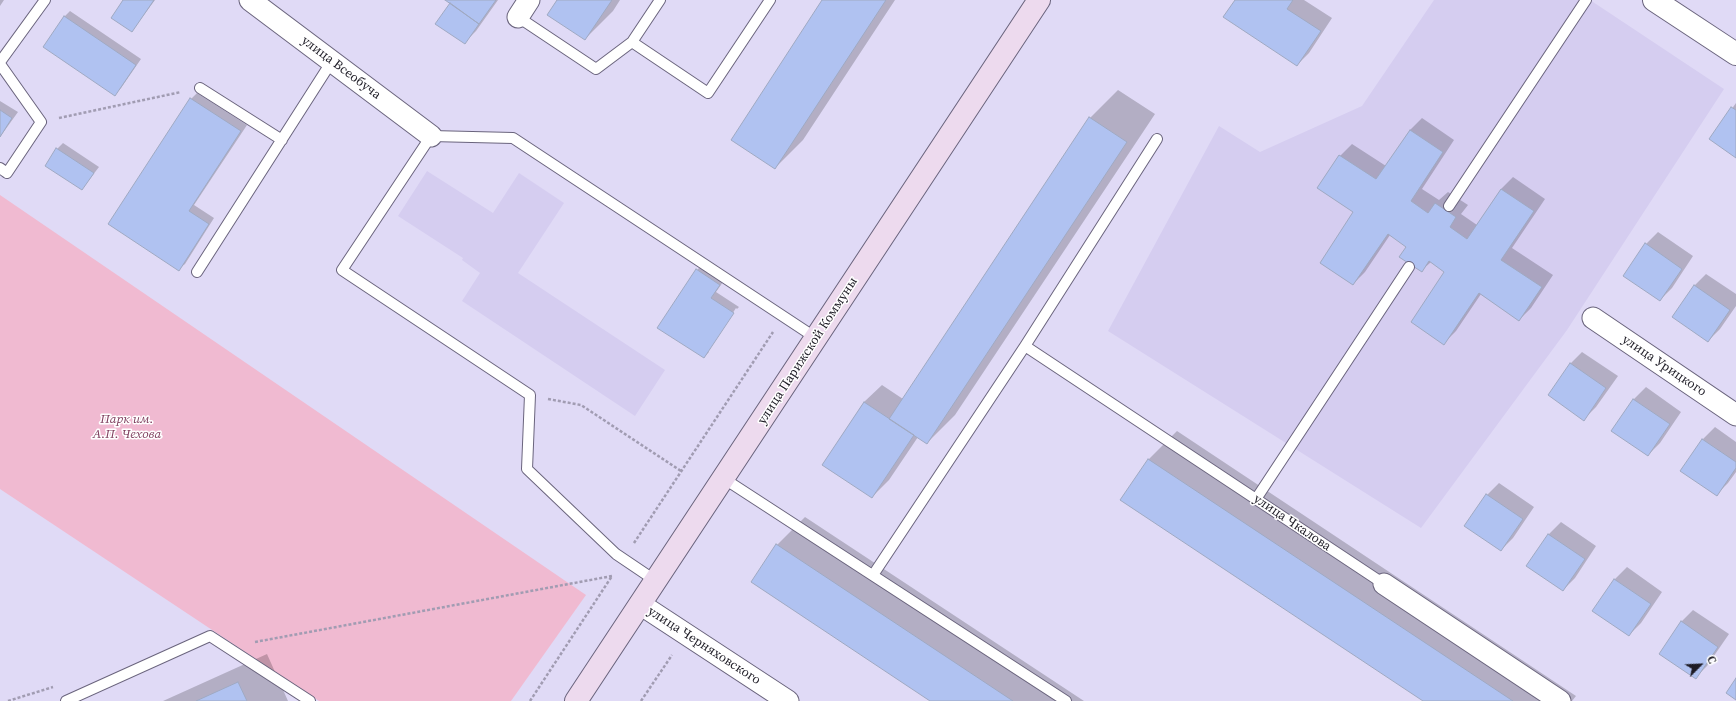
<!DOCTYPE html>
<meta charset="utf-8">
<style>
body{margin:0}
#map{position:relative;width:1736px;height:701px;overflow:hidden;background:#e0daf6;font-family:"Source Serif 4",serif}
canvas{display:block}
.north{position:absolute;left:1680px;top:645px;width:40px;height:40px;-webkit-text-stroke:3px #fff;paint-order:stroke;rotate:66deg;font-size:11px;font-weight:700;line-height:16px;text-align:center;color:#1d1b25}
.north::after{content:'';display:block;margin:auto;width:14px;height:18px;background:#1d1b25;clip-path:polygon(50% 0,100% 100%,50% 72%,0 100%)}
</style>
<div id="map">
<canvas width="1736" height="701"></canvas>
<div class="north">С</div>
</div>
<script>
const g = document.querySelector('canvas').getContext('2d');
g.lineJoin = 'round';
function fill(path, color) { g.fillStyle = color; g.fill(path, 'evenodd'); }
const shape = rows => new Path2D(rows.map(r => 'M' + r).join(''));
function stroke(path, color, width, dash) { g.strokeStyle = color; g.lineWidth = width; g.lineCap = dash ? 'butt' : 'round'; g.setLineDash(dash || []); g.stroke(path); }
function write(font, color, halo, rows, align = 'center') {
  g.font = font + ' "Source Serif 4",serif'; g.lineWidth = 3; g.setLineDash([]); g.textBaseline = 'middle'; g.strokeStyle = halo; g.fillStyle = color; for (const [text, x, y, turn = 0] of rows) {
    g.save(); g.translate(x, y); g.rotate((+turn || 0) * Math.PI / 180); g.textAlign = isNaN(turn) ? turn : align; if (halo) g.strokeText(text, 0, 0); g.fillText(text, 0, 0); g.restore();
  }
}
fill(shape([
 [1434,0,1590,0,1724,89,1567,330,1421,528,1108,331,1219,126,1260,152,1362,106],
 [427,171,493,213,519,173,564,203,518,273,665,370,635,416,462,301,480,273,462,260,463,258,398,216]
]), '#d5cdf0');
fill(shape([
 [0,195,586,595,511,701,319,701,0,489]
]), '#f0bad1');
fill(shape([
 [0,0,4,0,0,6],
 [124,0,155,0,132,31],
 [447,0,498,0,476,31,464,43,451,3],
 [558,0,620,0,613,11,585,39],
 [823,0,895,0,803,140,775,168],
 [1236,0,1304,0,1332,18,1309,53,1297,65],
 [70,11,141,59,121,88,115,94,64,17],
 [1118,90,1155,114,955,415,927,443,918,437,889,480,872,497,823,464,864,402,882,385,903,399,1090,118],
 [197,93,247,125,194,205,214,218,185,264,179,269,191,99],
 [0,101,18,112,0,137],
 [1736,103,1736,156,1710,139],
 [1422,118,1454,140,1422,189,1439,200,1448,192,1468,205,1461,214,1477,225,1501,189,1513,177,1545,199,1512,248,1553,275,1531,308,1519,320,1481,294,1456,331,1444,343,1446,271,1431,262,1422,270,1408,246,1390,235,1365,272,1353,284,1355,212,1318,188,1340,156,1352,144,1386,166,1410,130],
 [63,143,99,167,82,189,57,149],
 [1658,232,1693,256,1672,288,1660,300,1646,244],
 [703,264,725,279,716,292,739,307,737,309,736,308,707,352,709,352,704,357,697,270],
 [1706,274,1736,294,1736,306,1720,329,1708,341,1694,286],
 [1582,352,1618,376,1596,407,1584,419,1570,364],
 [1646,387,1681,412,1660,443,1648,455,1612,431,1634,399],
 [1715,427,1736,442,1736,472,1728,483,1716,495,1703,439],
 [1177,431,1576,696,1572,701,1425,701,1122,500,1149,459],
 [1499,483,1534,507,1513,538,1501,550,1466,526,1487,495],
 [805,517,1084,701,932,701,777,545],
 [1561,522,1596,546,1575,578,1563,590,1528,565,1549,534],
 [1627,567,1662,592,1641,623,1629,635,1593,611,1615,579],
 [1693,610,1729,634,1707,666,1695,678,1681,622],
 [267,654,288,701,163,701]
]), '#0003');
const building = shape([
 [123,0,154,0,132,32,111,18,123,0],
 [445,0,496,0,479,24,445,0],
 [557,0,612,0,585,40,547,15,557,0],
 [822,0,886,0,775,169,731,140,822,0],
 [1235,0,1293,0,1287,9,1321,31,1297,66,1223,17,1235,0],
 [450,3,479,24,465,44,435,24,450,3],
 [64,16,136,65,115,96,43,47,64,16],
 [190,98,241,131,189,211,209,224,179,271,108,224,190,98],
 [1731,107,1736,110,1736,158,1709,139,1731,107],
 [0,110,12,118,0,137,0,110],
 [1089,117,1127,142,927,444,889,419,1089,117],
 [1410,130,1443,152,1411,201,1428,213,1435,203,1456,217,1450,227,1467,239,1501,189,1534,211,1501,260,1542,287,1519,321,1479,293,1444,345,1411,322,1444,272,1429,261,1422,272,1399,257,1406,247,1388,234,1353,285,1320,263,1353,212,1317,188,1339,155,1376,179,1410,130],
 [56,148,94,173,82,190,45,166,56,148],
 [1645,243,1682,269,1660,301,1623,276,1645,243],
 [696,269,720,285,711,298,734,313,704,358,657,328,696,269],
 [1694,285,1730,310,1708,342,1672,317,1694,285],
 [1570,363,1606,388,1584,421,1548,395,1570,363],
 [1633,399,1670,424,1648,456,1611,431,1633,399],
 [864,402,914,435,872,498,822,465,864,402],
 [1702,439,1736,462,1736,468,1717,496,1680,471,1702,439],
 [1148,459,1513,701,1423,701,1120,500,1148,459],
 [1486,494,1523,519,1501,551,1464,526,1486,494],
 [1548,534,1585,559,1563,591,1526,566,1548,534],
 [776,544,1013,701,930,701,751,582,776,544],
 [1614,579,1651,604,1629,636,1592,611,1614,579],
 [1681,621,1718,647,1696,679,1659,654,1681,621],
 [1736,678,1736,700,1726,693,1736,678],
 [238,682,247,701,196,701,238,682]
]);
fill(building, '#b0c2f1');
stroke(building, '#9fa9c2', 1);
const service = shape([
 [660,0,632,42,708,93,770,0],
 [518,17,596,69,632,42],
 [0,62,45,0],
 [0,64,41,122,7,173,0,168],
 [200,88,282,140],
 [1449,206,1586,0],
 [197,272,332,61],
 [1025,346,1384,584],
 [723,478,1066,701],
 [1256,499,1409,267],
 [873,575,1025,346,1157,139],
 [656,581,616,554,527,469,530,395,342,270,431,136,513,138,816,338],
 [66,701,210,636,310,701]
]);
const minor = shape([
 [250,0,431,136],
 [518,17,529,0],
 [1593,318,1736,415],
 [1384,584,1560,701],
 [640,604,788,701]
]);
const tertiary = shape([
 [1654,0,1736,54]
]);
const secondary = shape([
 [576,701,1039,0]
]);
stroke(service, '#6a647d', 12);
stroke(minor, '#6a647d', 23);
stroke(tertiary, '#6a647d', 24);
stroke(secondary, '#6a647d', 24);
stroke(shape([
 [59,118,181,92],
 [548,399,581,405,681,471],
 [634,543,773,332],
 [255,642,612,576],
 [8,701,53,687],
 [530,701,612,576],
 [641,701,672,655]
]), '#a19cb2', 2.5, [3, 2]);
stroke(service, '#fff', 10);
stroke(minor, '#fff', 21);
stroke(tertiary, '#fff', 22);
stroke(secondary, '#eddaee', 22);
write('13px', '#1d1b25', '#fff', [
 ["улица Всеобуча",341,68,37],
 ["улица Парижской Коммуны",808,351,-57],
 ["улица Урицкого",1664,366,34],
 ["улица Чкалова",1292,523,34],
 ["улица Черняховского",704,646,33]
]);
write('italic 13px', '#7e3c5c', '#fff', [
 ["Парк им.",127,420],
 ["А.П. Чехова",127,435]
]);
</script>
